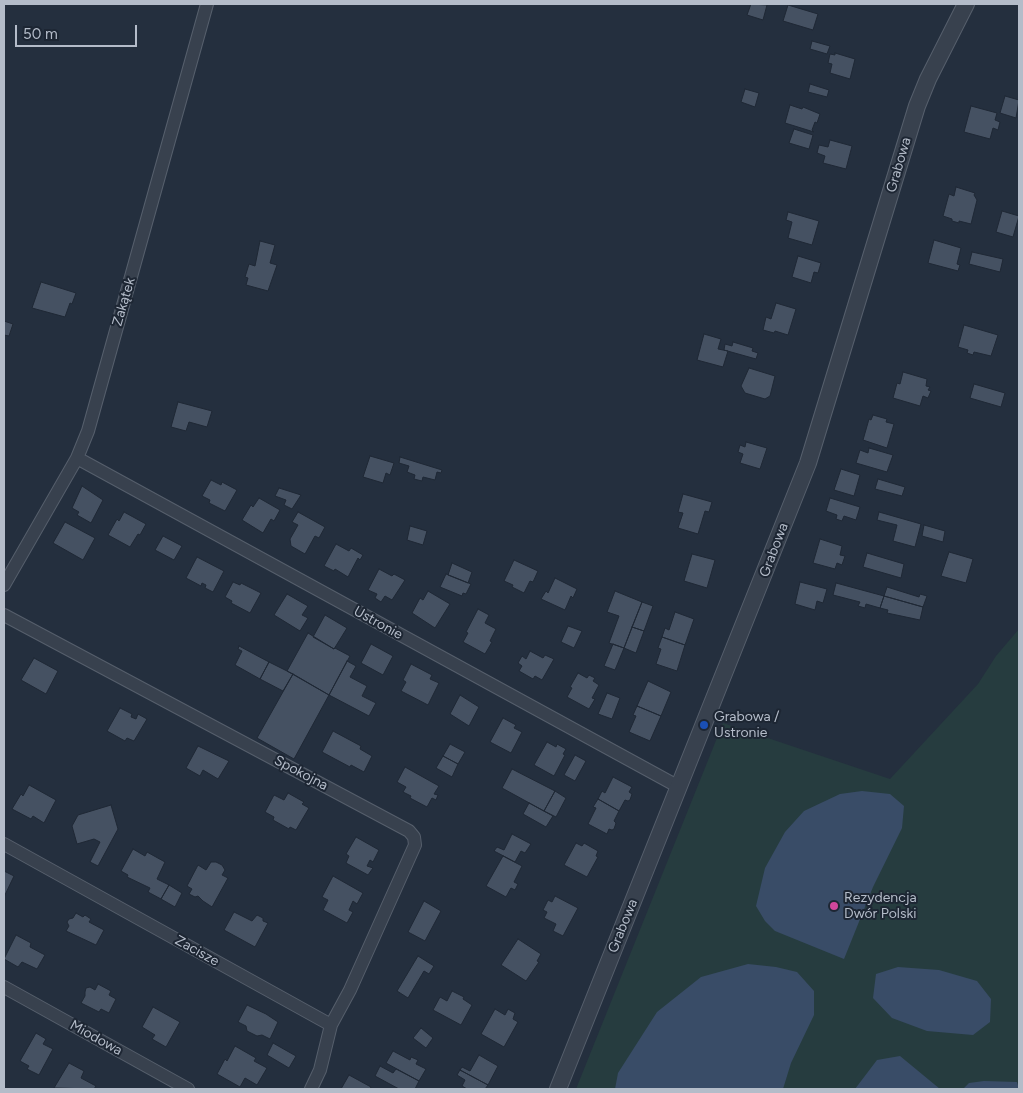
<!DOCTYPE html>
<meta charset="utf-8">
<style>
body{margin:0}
#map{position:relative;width:1023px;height:1093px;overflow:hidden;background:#242f3e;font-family:Figtree,sans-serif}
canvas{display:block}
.frame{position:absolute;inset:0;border:5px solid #b4bcc9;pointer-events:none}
.scale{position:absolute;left:15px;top:25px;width:122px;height:22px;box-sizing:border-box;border:2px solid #b4bcc9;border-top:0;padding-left:6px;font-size:15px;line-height:18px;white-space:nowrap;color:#b4bcc9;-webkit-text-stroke:4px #1d2633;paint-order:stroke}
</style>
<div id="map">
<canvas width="1023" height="1093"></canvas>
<div class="frame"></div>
<div class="scale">50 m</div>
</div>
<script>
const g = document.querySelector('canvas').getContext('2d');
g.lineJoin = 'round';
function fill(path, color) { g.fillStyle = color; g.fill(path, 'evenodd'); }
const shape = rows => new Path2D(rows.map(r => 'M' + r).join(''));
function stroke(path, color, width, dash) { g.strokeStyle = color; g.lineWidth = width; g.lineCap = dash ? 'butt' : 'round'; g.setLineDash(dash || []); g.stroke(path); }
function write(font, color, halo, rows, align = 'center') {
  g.font = font + ' Figtree,sans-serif'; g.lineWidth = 4; g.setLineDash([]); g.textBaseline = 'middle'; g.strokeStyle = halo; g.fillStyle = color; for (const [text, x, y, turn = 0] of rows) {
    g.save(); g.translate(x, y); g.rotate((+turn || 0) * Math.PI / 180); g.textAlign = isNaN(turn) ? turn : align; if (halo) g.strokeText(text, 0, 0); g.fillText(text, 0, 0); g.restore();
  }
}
fill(shape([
 [1019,629,1019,1089,576,1089,723,723,890,779,978,684,996,656]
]), '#263c3f');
fill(shape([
 [862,791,890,794,904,806,902,828,873,887,844,959,775,931,765,921,756,906,765,868,785,832,804,811,840,794],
 [748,964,776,967,797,972,814,991,814,1015,791,1063,783,1089,615,1089,618,1073,657,1012,701,977],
 [898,967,939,970,977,981,991,999,990,1022,973,1035,927,1031,892,1018,873,998,876,974],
 [900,1056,940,1089,855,1089,877,1060],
 [984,1081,1017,1082,1019,1089,963,1089,969,1083]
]), '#394c67');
const building = shape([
 [751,4,767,5,763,20,747,15,751,4],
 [788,5,818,14,813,30,783,21,788,5],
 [812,41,830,46,827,54,810,49,812,41],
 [835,53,855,59,850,79,830,73,832,64,828,63,830,54,835,55,835,53],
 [810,84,829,90,827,97,808,92,810,84],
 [745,89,759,93,755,107,741,102,745,89],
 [1005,96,1019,100,1016,118,1000,113,1005,96],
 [790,105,802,109,803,107,820,114,817,123,815,122,812,130,814,132,785,123,790,105],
 [971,106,997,113,995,120,1000,122,998,130,993,128,990,139,964,132,971,106],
 [794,129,813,135,809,149,789,143,794,129],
 [830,140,852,146,846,169,823,163,825,156,817,153,819,145,828,147,830,140],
 [956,187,975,193,974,195,977,200,971,224,959,221,959,223,952,221,952,219,943,216,949,194,954,196,956,187],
 [1002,211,1019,216,1013,237,996,232,1002,211],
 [788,212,819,221,812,245,788,238,792,222,786,220,788,212],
 [934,240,961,248,957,264,960,265,958,271,928,263,934,240],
 [260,241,275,245,270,263,277,265,268,291,246,285,248,278,245,277,249,264,255,266,260,241],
 [972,252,1003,259,1000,272,969,264,972,252],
 [798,256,821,263,818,273,814,272,811,283,792,277,798,256],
 [41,282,76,293,72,304,70,303,65,317,32,308,41,282],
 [776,303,796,309,788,335,775,331,774,333,763,330,766,317,771,319,776,303],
 [4,321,13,324,9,336,4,335,4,321],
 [964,325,998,335,991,356,974,352,973,355,967,353,968,350,958,347,964,325],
 [704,334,721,339,718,349,728,351,723,367,697,360,704,334],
 [733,342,753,348,752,351,758,353,756,359,724,350,725,344,732,346,733,342],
 [749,368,775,376,770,396,765,399,745,393,741,386,749,368],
 [903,372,927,379,926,386,930,387,928,390,931,391,928,398,923,396,920,406,893,398,897,383,900,384,903,372],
 [974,384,1005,393,1001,407,970,398,974,384],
 [178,402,212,411,207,427,189,422,186,431,171,427,178,402],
 [873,415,887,419,886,422,894,424,887,448,863,440,869,419,871,420,873,415],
 [746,442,767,448,760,469,740,463,743,454,738,452,740,445,745,447,746,442],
 [869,448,893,455,887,472,856,463,860,450,868,453,869,448],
 [370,456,394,463,390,475,386,473,383,483,363,477,370,456],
 [400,457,442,470,441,473,437,472,435,480,423,477,422,481,414,479,415,475,407,472,409,466,399,463,400,457],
 [841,469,860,475,854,496,834,490,841,469],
 [878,479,905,487,902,496,875,489,878,479],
 [211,480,221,485,222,482,237,490,225,511,209,503,210,500,202,496,211,480],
 [82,486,103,500,91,523,77,515,79,512,72,508,82,486],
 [279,488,301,495,292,509,284,505,286,500,275,496,279,488],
 [683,494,712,502,709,512,705,511,698,534,678,528,683,513,678,512,683,494],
 [259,498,280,510,274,521,271,519,263,533,242,520,251,505,253,507,259,498],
 [830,498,860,507,856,520,844,516,842,521,836,519,837,515,826,511,830,498],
 [124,512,146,524,140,535,138,534,130,547,108,535,117,519,119,521,124,512],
 [298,512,325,527,319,538,315,536,305,554,291,546,290,539,298,525,292,522,298,512],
 [879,512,921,524,915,547,893,541,897,525,877,520,879,512],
 [65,522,95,538,83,560,53,543,65,522],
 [924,525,945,531,943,542,922,536,924,525],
 [410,526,427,531,423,545,407,540,410,526],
 [163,536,182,546,174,560,155,550,163,536],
 [820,539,842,546,840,555,845,556,842,565,837,563,835,569,813,563,820,539],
 [336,544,349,551,351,548,363,555,360,560,358,558,348,577,335,569,334,571,324,566,336,544],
 [949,552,973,559,966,583,941,576,949,552],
 [867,553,904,564,901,578,863,567,867,553],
 [692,554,715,560,707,588,684,581,692,554],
 [197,557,224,571,213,592,205,588,206,585,202,583,201,586,186,578,197,557],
 [514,560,538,571,533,582,530,581,524,593,512,587,513,585,504,581,514,560],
 [452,563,472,572,468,583,448,575,452,563],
 [379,569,392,576,394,574,405,580,392,600,385,596,381,602,375,598,377,594,368,590,379,569],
 [446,574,471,584,466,594,463,593,462,596,440,587,446,574],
 [555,578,577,589,573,598,571,596,565,610,541,599,546,591,548,593,555,578],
 [233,582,240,585,241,583,261,593,250,613,231,603,232,601,225,597,233,582],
 [800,582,827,589,823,603,817,601,815,610,795,604,800,582],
 [836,583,884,596,880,608,866,604,865,608,858,606,860,602,833,595,836,583],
 [887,587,919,597,920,594,927,596,923,607,884,596,887,587],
 [428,591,450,604,435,628,412,613,420,598,423,600,428,591],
 [615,591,642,602,624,648,609,643,619,616,607,612,615,591],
 [287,594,308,606,302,615,308,618,300,631,274,615,287,594],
 [884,596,923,607,920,620,887,613,888,610,880,608,884,596],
 [642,602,653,606,644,631,632,627,642,602],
 [478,609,489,615,485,623,496,629,490,641,492,642,485,654,463,642,468,633,466,632,478,609],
 [675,612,694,619,685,645,662,637,665,628,669,630,675,612],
 [325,615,347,628,334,649,313,637,325,615],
 [568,626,582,631,574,648,561,642,568,626],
 [632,627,644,631,636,653,624,648,632,627],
 [308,633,334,649,335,648,350,656,329,695,287,671,308,633],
 [662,637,685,645,677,671,656,664,661,649,658,648,662,637],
 [371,644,393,656,383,675,361,663,371,644],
 [613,644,624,648,615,670,604,666,613,644],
 [239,646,269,662,260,679,235,665,242,651,238,649,239,646],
 [530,651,543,658,545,655,554,659,542,680,535,676,533,679,519,671,522,666,518,663,522,656,526,659,530,651],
 [34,658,58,671,46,694,21,680,34,658],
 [347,661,356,666,350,677,367,686,362,696,376,703,369,716,329,695,347,661],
 [269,662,293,674,283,691,260,679,269,662],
 [411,664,432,675,430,679,439,683,428,705,401,691,406,682,403,680,411,664],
 [578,673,587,678,589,675,595,678,593,681,599,685,592,698,595,699,589,709,567,697,572,688,570,687,578,673],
 [293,674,329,695,294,759,257,738,293,674],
 [648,681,671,692,661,716,637,706,648,681],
 [607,693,620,698,612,719,598,714,607,693],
 [460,695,479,707,469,726,450,714,460,695],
 [637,706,661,716,650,741,629,732,636,716,633,715,637,706],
 [120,708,132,714,131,717,136,719,138,714,147,719,134,741,127,738,125,741,107,731,120,708],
 [503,718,516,725,514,728,522,732,511,753,490,742,503,718],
 [333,731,361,746,360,749,372,756,364,772,351,765,350,767,322,752,333,731],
 [547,742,556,747,557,744,566,749,563,754,565,755,554,776,534,765,547,742],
 [450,744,465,752,458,764,443,756,450,744],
 [198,746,229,761,218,779,203,770,200,776,186,768,198,746],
 [575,755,586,761,575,781,564,775,575,755],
 [443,756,458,764,452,777,436,768,443,756],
 [405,767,439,786,434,794,438,795,436,800,432,798,427,807,410,798,411,796,403,792,406,787,397,782,405,767],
 [512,769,555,791,544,811,502,788,512,769],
 [613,777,632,787,629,792,632,794,630,800,628,801,625,800,619,811,598,799,602,791,605,793,613,777],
 [29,785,56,800,44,823,33,816,31,819,12,809,21,794,23,796,29,785],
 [555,791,566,798,556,817,544,811,555,791],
 [288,793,304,802,302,804,309,808,296,830,290,827,289,829,273,820,274,817,265,812,274,795,284,800,288,793],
 [598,799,619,811,614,821,616,823,614,829,612,830,609,829,607,834,588,824,596,808,593,807,598,799],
 [529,803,553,816,546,827,523,814,529,803],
 [111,805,118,829,98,866,90,862,100,842,94,839,77,844,72,826,78,815,111,805],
 [512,834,531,844,525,853,521,851,515,862,494,851,497,847,504,850,512,834],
 [356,837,379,850,373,862,370,860,367,866,373,868,368,875,346,863,349,856,346,854,356,837],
 [576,843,582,846,584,843,598,851,596,856,598,857,587,877,564,865,576,843],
 [133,849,145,856,147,852,165,862,157,879,169,885,161,899,148,892,150,888,127,877,128,875,121,871,133,849],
 [503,856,522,866,514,882,518,884,515,890,511,888,506,897,486,886,503,856],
 [211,862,216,862,222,865,225,870,222,875,228,878,212,907,203,901,198,896,195,897,189,894,192,889,187,886,198,865,206,870,211,862],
 [4,871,14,876,4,897,4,871],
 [333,876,363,893,357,904,353,901,349,910,353,912,347,923,323,910,328,900,322,897,333,876],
 [169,885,182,893,175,907,161,899,169,885],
 [555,896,578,908,563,936,553,931,556,924,544,918,547,912,543,910,548,900,552,902,555,896],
 [424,901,441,911,425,941,408,932,424,901],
 [234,912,252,921,257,915,263,918,263,921,268,923,255,947,224,930,234,912],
 [76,913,83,917,85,915,91,919,89,922,104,930,96,945,66,931,69,926,67,922,69,919,73,918,76,913],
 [16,935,31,943,30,947,45,955,37,969,22,962,18,967,4,959,16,935],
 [518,939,541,954,537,961,539,962,526,981,501,965,518,939],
 [418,956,434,966,429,974,424,971,408,998,397,991,418,956],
 [98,984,111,991,109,995,116,999,109,1013,101,1009,99,1012,81,1003,85,996,85,992,86,988,90,987,95,990,98,984],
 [452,991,464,997,463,999,472,1005,461,1025,433,1010,440,997,447,1001,452,991],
 [247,1005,266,1014,278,1022,270,1039,262,1035,257,1036,247,1031,246,1026,238,1022,247,1005],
 [153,1007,180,1022,166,1047,152,1039,155,1035,142,1027,153,1007],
 [495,1009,505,1015,508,1009,515,1013,513,1019,518,1022,504,1047,481,1034,495,1009],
 [421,1028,433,1038,426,1048,413,1038,421,1028],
 [36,1033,46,1039,43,1044,53,1049,39,1075,27,1069,29,1066,20,1061,36,1033],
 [273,1043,296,1056,289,1068,267,1055,273,1043],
 [235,1046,256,1058,254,1061,267,1068,257,1085,245,1078,240,1087,217,1074,225,1059,227,1061,235,1046],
 [393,1051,410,1060,411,1057,418,1060,416,1064,426,1069,419,1081,386,1063,393,1051],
 [479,1055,498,1066,488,1085,460,1070,462,1067,470,1071,479,1055],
 [69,1063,84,1071,81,1078,96,1086,94,1089,54,1088,69,1063],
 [380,1066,393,1073,396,1069,419,1081,415,1089,399,1089,375,1076,380,1066],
 [460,1070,488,1085,485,1089,467,1089,462,1086,465,1080,457,1075,460,1070],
 [349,1075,371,1087,370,1089,341,1089,349,1075]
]);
fill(building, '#455162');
stroke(building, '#1f2835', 1);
const minor = shape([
 [77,458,679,787],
 [4,585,77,458,88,431,207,4],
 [4,615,409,831,414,837,415,845,350,990,331,1025],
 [4,844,331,1025,320,1070,311,1089],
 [4,987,188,1089]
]);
const tertiary = shape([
 [558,1089,808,463,917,106,928,79,966,4]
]);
stroke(minor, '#565f6c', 14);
stroke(tertiary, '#565f6c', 18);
stroke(minor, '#38414e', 12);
stroke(tertiary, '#38414e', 16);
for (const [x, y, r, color] of [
 [704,725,5,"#1a4fb4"],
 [834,906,5,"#d1479c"]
]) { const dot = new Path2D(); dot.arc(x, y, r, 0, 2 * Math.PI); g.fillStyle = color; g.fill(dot); stroke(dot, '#1d2633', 2); }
write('14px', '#b4bcc9', '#1d2633', [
 ["Grabowa",899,165,-74],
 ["Zakątek",124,302,-74],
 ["Grabowa",774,550,-69],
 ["Ustronie",378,623,29],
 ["Spokojna",301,773,28],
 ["Grabowa",623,926,-68],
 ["Zacisze",197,951,29],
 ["Miodowa",96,1038,29]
]);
write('14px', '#b4bcc9', '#1d2633', [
 ["Grabowa /",714,717],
 ["Ustronie",714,733],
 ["Rezydencja",844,898],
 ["Dwór Polski",844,914]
], 'left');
</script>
